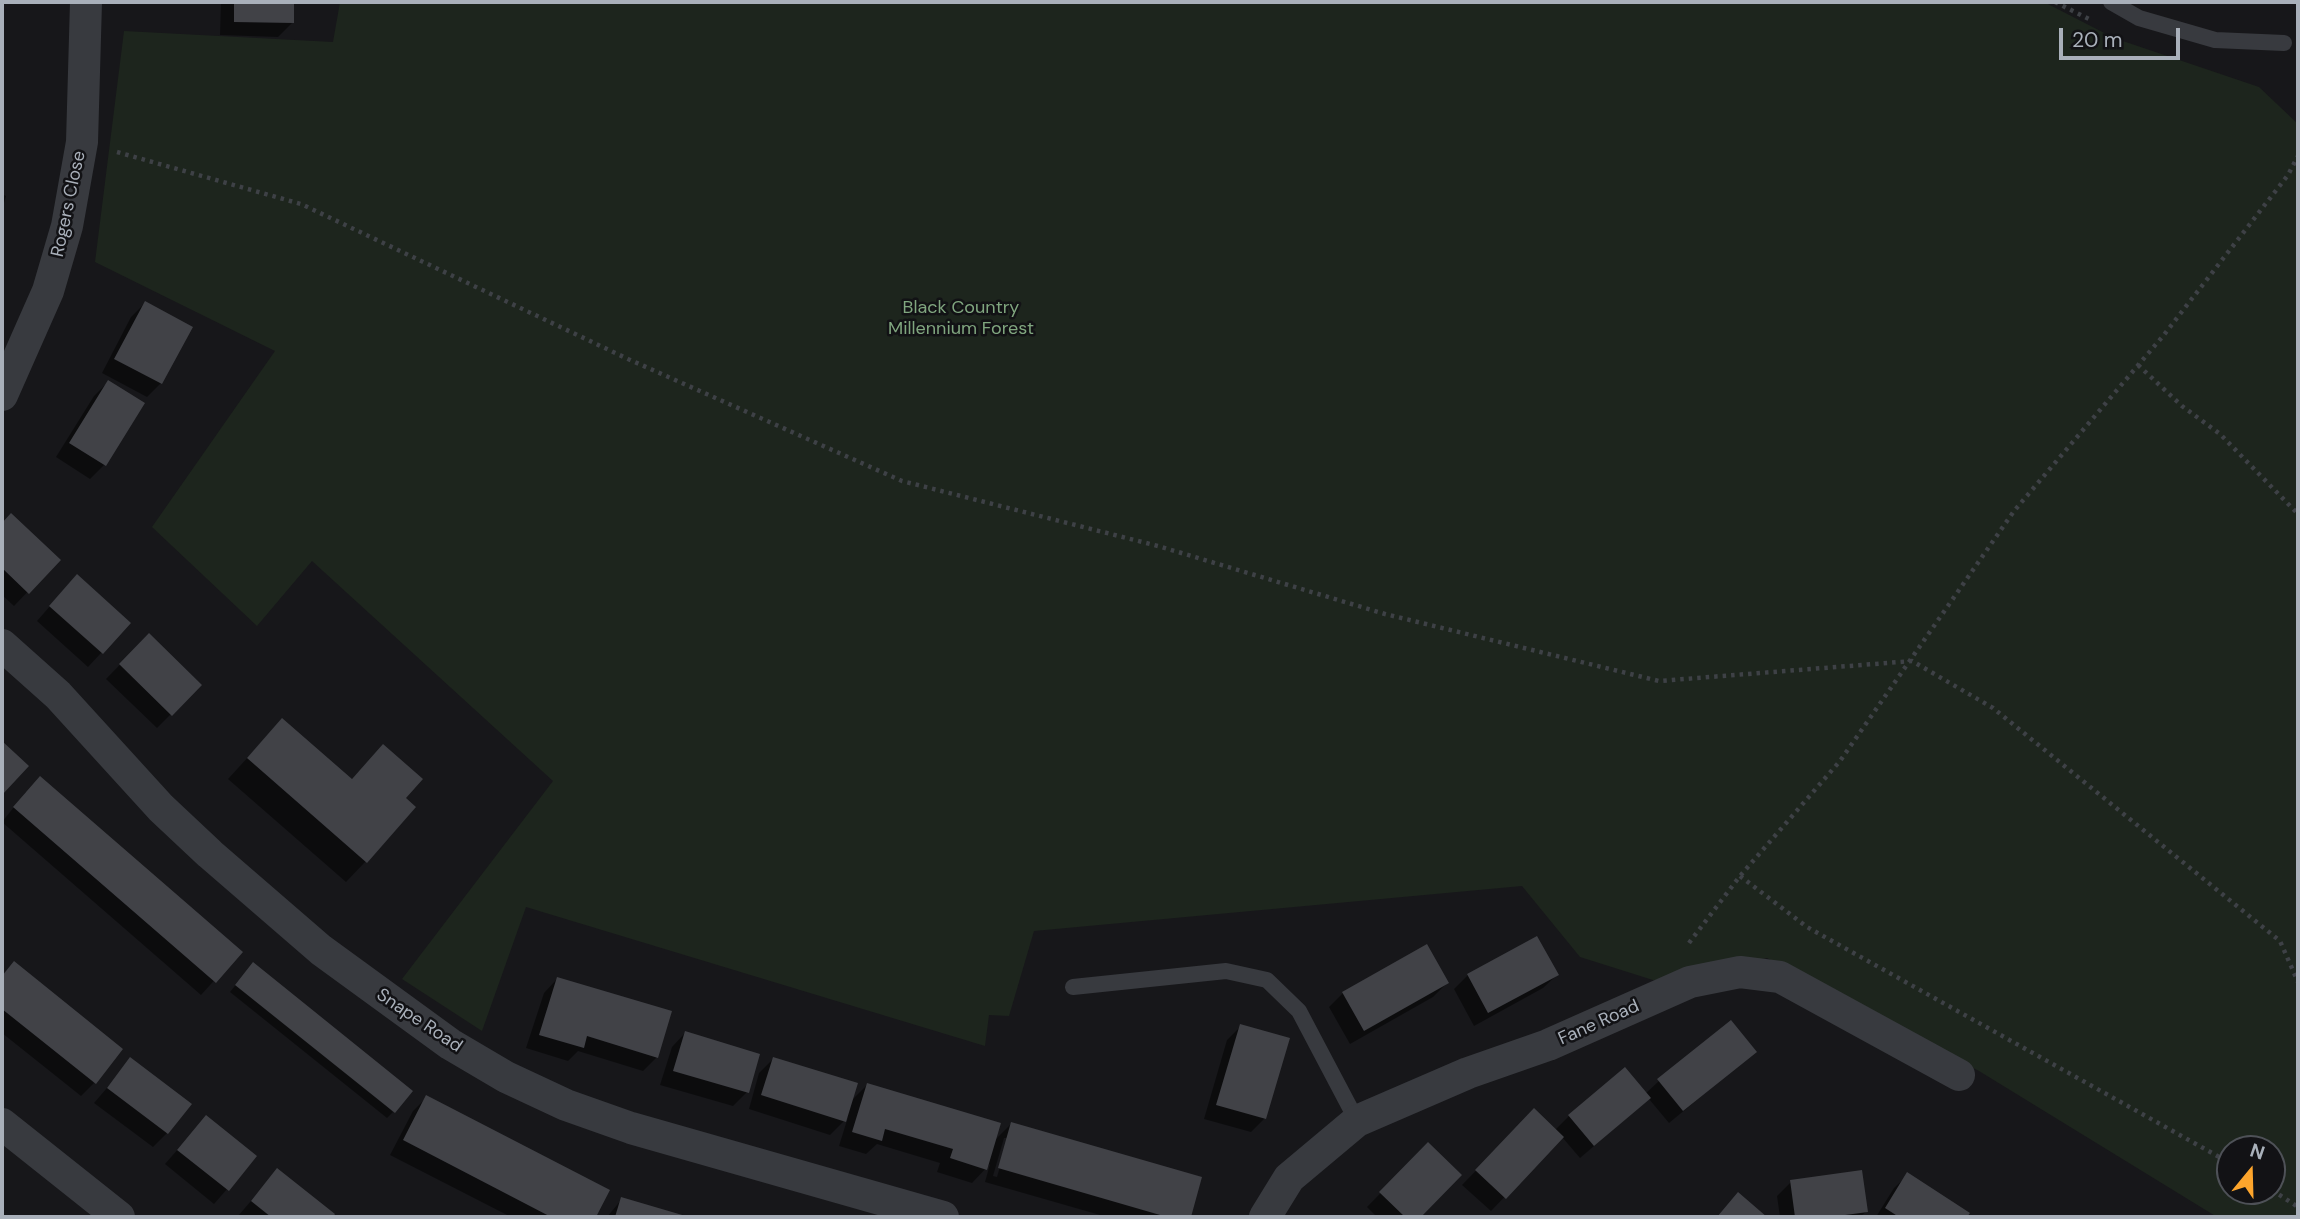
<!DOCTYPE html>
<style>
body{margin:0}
#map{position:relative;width:2300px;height:1219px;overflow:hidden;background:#17171a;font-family:"DM Sans",sans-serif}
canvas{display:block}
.frame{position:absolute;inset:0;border:4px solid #a9b0ba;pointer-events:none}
.north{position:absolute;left:2216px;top:1135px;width:70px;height:70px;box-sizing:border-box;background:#121215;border:2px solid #4e5157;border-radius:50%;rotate:19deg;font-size:19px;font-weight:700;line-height:28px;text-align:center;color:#a9b0ba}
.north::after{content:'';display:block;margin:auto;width:24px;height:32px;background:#fda52c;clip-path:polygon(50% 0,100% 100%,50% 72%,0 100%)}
.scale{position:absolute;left:2059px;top:28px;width:121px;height:32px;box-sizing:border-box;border:4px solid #a9b0ba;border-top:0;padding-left:9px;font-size:21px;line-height:24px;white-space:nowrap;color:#a9b0ba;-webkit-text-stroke:5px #121215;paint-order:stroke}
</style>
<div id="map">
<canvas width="2300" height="1219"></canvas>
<div class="frame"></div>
<div class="north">N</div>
<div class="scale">20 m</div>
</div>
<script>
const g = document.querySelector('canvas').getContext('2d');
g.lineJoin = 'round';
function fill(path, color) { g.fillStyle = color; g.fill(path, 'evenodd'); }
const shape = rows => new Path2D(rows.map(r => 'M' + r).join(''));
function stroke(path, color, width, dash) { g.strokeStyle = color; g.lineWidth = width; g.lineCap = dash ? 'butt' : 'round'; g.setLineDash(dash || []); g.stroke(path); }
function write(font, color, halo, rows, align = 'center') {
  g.font = font + ' "DM Sans",sans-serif'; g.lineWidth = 5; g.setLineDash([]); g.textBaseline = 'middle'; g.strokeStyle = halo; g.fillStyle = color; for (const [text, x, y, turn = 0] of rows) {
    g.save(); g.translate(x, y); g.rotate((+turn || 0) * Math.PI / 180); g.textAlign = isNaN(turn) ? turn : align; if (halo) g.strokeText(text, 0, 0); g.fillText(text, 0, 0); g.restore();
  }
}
fill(shape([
 [340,2,2044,2,2114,38,2259,87,2298,124,2298,1217,2217,1217,1979,1071,1767,958,1656,981,1580,957,1522,886,1034,931,1009,1016,989,1015,985,1046,526,907,482,1031,402,979,553,781,312,561,257,626,152,527,275,351,95,262,124,31,333,42],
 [2230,1149,2272,1149,2272,1191,2230,1191]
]), '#1d251d');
fill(shape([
 [221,2,293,2,292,23,278,37,220,35],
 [2,194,6,196,2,210],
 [145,303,161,383,147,397,102,373,131,317],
 [108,382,142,403,104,465,90,479,56,457,94,396],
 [11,516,58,560,14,606,2,595,2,525],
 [64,590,129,623,88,667,37,621],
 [149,635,200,685,157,728,106,679],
 [282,720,351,780,383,746,404,799,366,861,346,882,228,779],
 [26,792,240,952,201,995,2,822],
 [14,963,94,1083,81,1096,2,1033,2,976],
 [247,971,393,1112,387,1118,230,992],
 [1468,975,1557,975,1543,988,1474,1026,1454,989],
 [557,979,657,1057,643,1071,578,1051,568,1061,526,1048,544,993],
 [1447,983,1433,997,1350,1044,1329,1007,1343,993],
 [1241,1026,1265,1118,1251,1132,1204,1119,1227,1040],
 [685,1033,747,1092,733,1106,660,1085,672,1047],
 [1755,1052,1669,1123,1649,1099,1580,1158,1562,1137,1491,1211,1462,1185,1534,1111,1554,1131,1569,1116,1645,1094,1659,1081],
 [773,1059,850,1102,867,1085,994,1141,1011,1124,1200,1178,1189,1217,1107,1217,985,1182,990,1164,972,1183,937,1172,940,1163,877,1144,866,1154,839,1146,848,1117,830,1135,749,1109,759,1073],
 [1004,1138,1008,1138,997,1177,993,1176],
 [131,1060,167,1133,153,1147,94,1103],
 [427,1097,608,1191,594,1217,511,1217,390,1155,413,1111],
 [206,1117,255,1157,214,1204,165,1164],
 [1428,1145,1460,1176,1419,1217,1377,1217,1367,1207],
 [277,1171,333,1214,330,1217,238,1216],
 [1908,1175,1968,1213,1965,1217,1876,1217,1894,1188],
 [1791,1182,1867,1211,1860,1217,1780,1217,1777,1196],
 [622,1199,686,1217,607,1217]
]), '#0007');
fill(shape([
 [234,2,294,2,294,23,234,22],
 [145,301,193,327,162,384,114,359],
 [108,380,145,403,106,466,69,443],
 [11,513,61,560,29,594,2,568,2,523],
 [77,574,131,623,103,654,49,606],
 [149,633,202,685,172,716,119,664],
 [282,718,352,779,383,744,423,779,406,798,416,807,367,863,247,758],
 [2,741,29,766,2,795],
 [40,776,243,952,216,983,13,807],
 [1537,936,1559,975,1488,1013,1467,974],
 [1427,944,1449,983,1364,1031,1342,992],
 [14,961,123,1049,96,1084,2,1009,2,976],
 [253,962,413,1091,395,1113,235,985],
 [557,977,672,1011,658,1058,587,1036,584,1048,539,1035],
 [1731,1020,1757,1052,1683,1111,1657,1079],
 [1240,1024,1290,1038,1266,1119,1216,1105],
 [685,1031,760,1054,749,1093,673,1071],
 [130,1057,192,1104,168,1134,107,1088],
 [773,1057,858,1083,846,1122,761,1095],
 [1625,1067,1651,1098,1594,1146,1568,1115],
 [867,1083,1001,1123,987,1170,950,1158,953,1149,885,1129,882,1141,852,1132],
 [426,1095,610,1190,596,1217,551,1217,403,1140],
 [1534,1108,1564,1137,1506,1199,1475,1170],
 [206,1115,257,1156,229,1191,177,1150],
 [1011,1122,1202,1177,1191,1217,1167,1217,998,1168],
 [1428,1142,1462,1175,1421,1217,1405,1217,1379,1192],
 [277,1168,335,1214,333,1217,271,1217,251,1201],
 [1862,1170,1868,1212,1830,1217,1795,1217,1790,1180],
 [1907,1172,1970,1213,1967,1217,1899,1217,1885,1208],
 [1738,1192,1767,1217,1717,1217],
 [621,1197,689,1217,615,1217]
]), '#414247');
stroke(shape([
 [2055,2,2089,19],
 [117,152,301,204,628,359,902,481,1158,546,1385,614,1659,681,1912,661,1993,708,2280,941,2298,982],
 [2138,365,2182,406,2220,434,2298,514],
 [1740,876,1807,927,2230,1163],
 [1689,943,1740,876,1840,761,2014,511,2163,336,2288,175,2298,156],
 [2272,1190,2298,1207]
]), '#3e4146', 4.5, [3.5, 5]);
stroke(shape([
 [2111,2,2139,18,2215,40,2284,43],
 [1073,987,1226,971,1267,980,1299,1011,1357,1121]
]), '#383a3f', 16);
stroke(shape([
 [2,395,48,291,67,226,82,142,86,2],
 [2,645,58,695,161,808,210,854,321,950,450,1044,506,1077,566,1105,631,1128,943,1217],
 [2,1124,119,1217],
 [1265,1217,1289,1178,1357,1121,1468,1073,1548,1045,1690,982,1740,972,1780,977,1959,1075]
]), '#383a3f', 32);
write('18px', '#a9b0ba', '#121215', [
 ["Rogers Close",69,204,-78],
 ["Snape Road",419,1021,34],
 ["Fane Road",1599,1023,-24]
]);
write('18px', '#80a67f', '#121215', [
 ["Black Country",961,308],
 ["Millennium Forest",961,329]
]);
</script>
